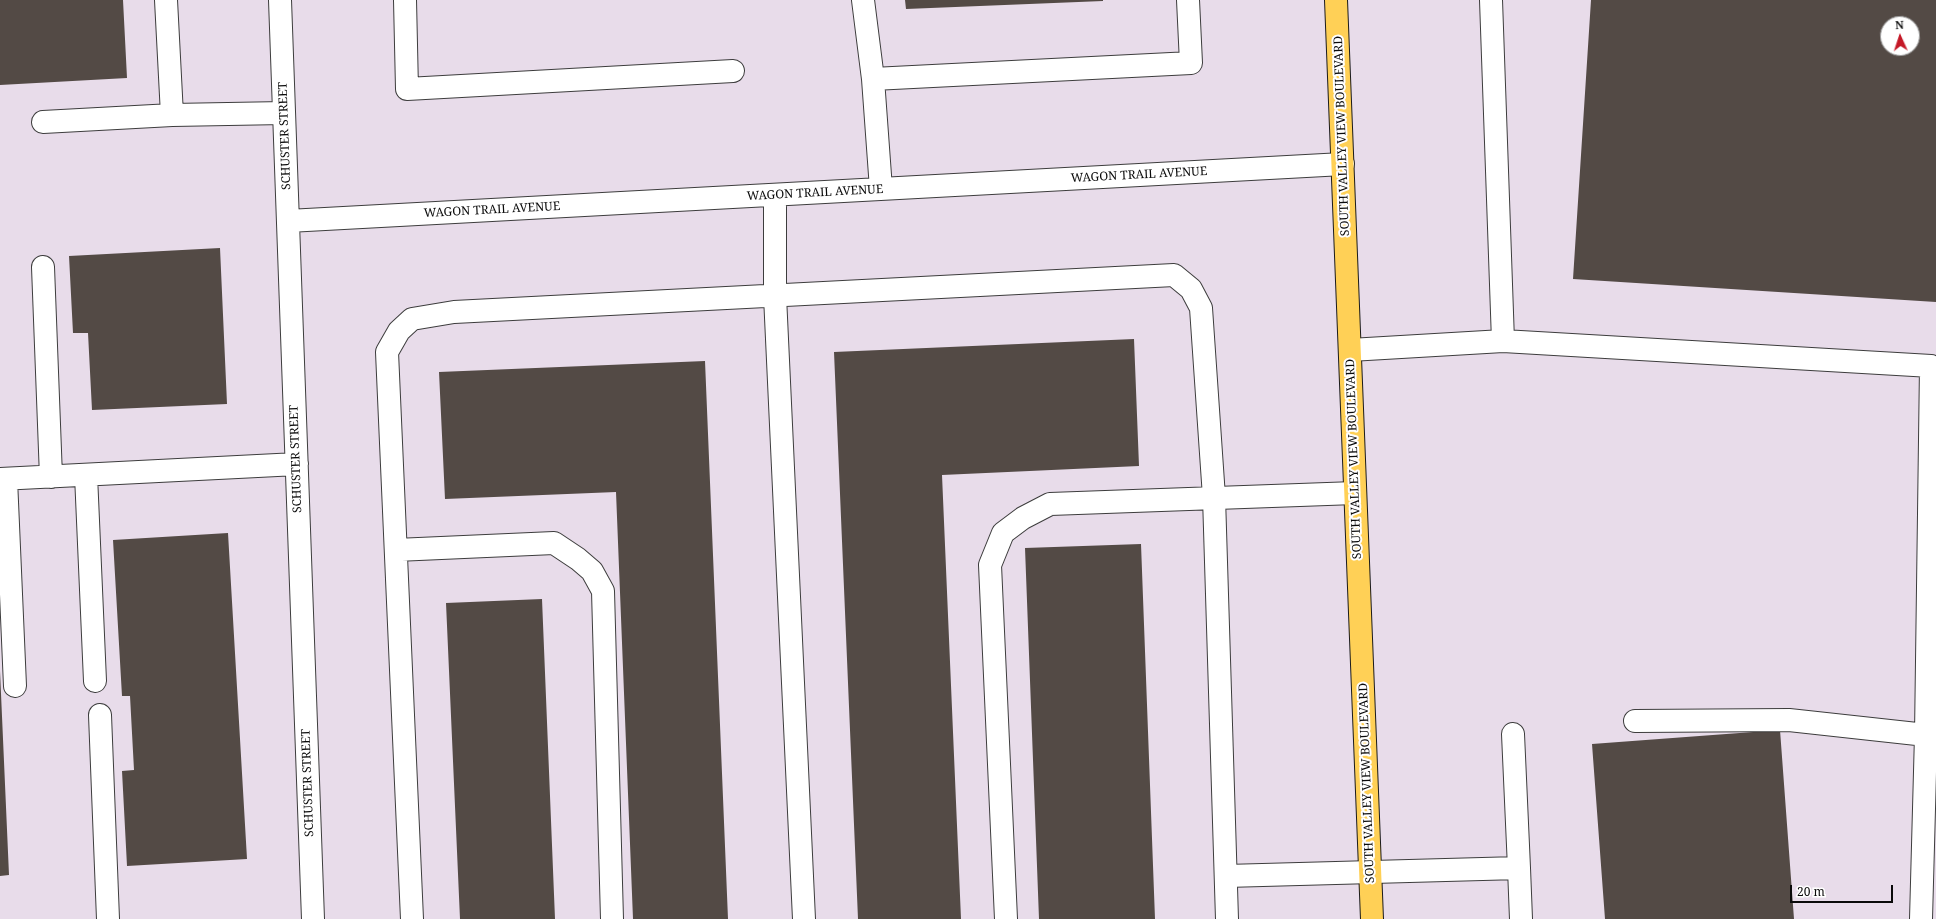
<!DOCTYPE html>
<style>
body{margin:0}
#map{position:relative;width:1936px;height:919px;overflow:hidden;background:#fff9e6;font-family:"Noto Serif",serif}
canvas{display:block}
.north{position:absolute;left:1880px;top:16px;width:40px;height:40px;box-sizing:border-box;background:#fff;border:1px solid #9d9d9d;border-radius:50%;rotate:357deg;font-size:11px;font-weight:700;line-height:16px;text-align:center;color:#0a0a0a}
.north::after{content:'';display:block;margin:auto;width:14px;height:18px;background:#c41826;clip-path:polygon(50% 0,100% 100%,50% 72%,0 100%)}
.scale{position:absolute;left:1790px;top:885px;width:103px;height:18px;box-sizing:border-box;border:2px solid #0a0a0a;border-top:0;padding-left:5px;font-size:12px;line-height:14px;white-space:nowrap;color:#0a0a0a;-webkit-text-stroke:3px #fff;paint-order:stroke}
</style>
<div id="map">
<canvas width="1936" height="919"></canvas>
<div class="north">N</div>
<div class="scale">20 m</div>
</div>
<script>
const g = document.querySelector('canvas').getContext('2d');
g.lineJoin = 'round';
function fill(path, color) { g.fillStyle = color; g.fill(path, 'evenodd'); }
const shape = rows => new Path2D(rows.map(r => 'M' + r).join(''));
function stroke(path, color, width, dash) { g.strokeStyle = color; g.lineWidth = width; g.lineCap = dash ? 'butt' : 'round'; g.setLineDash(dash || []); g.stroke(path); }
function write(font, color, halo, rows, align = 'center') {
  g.font = font + ' "Noto Serif",serif'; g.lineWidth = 4; g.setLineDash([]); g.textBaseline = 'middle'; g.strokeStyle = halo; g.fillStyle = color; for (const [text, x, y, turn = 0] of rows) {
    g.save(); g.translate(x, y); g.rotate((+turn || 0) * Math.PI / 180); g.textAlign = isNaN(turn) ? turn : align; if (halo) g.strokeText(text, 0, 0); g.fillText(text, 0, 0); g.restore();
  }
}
fill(shape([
 [0,0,1936,0,1936,919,0,919],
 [1888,24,1912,24,1912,48,1888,48]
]), '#e8dcea');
fill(shape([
 [0,0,123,0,127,78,0,85],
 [905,0,1103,0,1103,1,906,9],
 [1591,0,1936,0,1936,302,1573,279],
 [1888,24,1912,24,1912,48,1888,48],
 [220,248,227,404,92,410,88,333,73,333,69,256],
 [1134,339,1139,466,942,475,961,919,858,919,834,352],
 [705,361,728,919,633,919,616,492,445,499,439,372],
 [228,533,247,859,127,866,122,771,134,770,130,696,122,696,113,540],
 [1141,544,1155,919,1039,919,1025,548],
 [542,599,555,919,460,919,446,603],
 [0,671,9,875,0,876],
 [1780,730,1794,919,1605,919,1592,744]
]), '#534a45');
const minor = shape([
 [166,0,172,115,284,113],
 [280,0,313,919],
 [405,0,407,89,733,71],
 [863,0,873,79,881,189],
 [1491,0,1503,341],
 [873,79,1191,63,1188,0],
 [43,122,172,115],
 [775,195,775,296,804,919],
 [288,221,1343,164],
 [43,267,51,477],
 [1350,350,1503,341,1931,366,1926,735,1921,919],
 [86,475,95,681],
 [0,479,297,464],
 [6,479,15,686],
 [396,550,554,543,578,559,592,571,603,591,612,919],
 [100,715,108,919],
 [1635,721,1789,720,1926,735],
 [1519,868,1521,919],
 [1226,876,1519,868,1513,734],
 [412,919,387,352,399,331,412,319,454,312,1174,275,1191,289,1201,308,1214,497,1227,919],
 [1006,919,990,565,1003,533,1023,518,1050,504,1355,493]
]);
const major = shape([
 [1336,0,1372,919]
]);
stroke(minor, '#3d3d3d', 24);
stroke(major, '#1b1b1b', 24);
stroke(minor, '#fff', 22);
stroke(major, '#ffd056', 22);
write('12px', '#0a0a0a', '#fff', [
 ["SCHUSTER STREET",285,136,-92],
 ["SOUTH VALLEY VIEW BOULEVARD",1342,136,-92],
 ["WAGON TRAIL AVENUE",1139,175,-3],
 ["WAGON TRAIL AVENUE",815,193,-3],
 ["WAGON TRAIL AVENUE",492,210,-3],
 ["SCHUSTER STREET",296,459,-92],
 ["SOUTH VALLEY VIEW BOULEVARD",1354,459,-92],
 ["SCHUSTER STREET",308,783,-92],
 ["SOUTH VALLEY VIEW BOULEVARD",1367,783,-92]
]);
</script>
